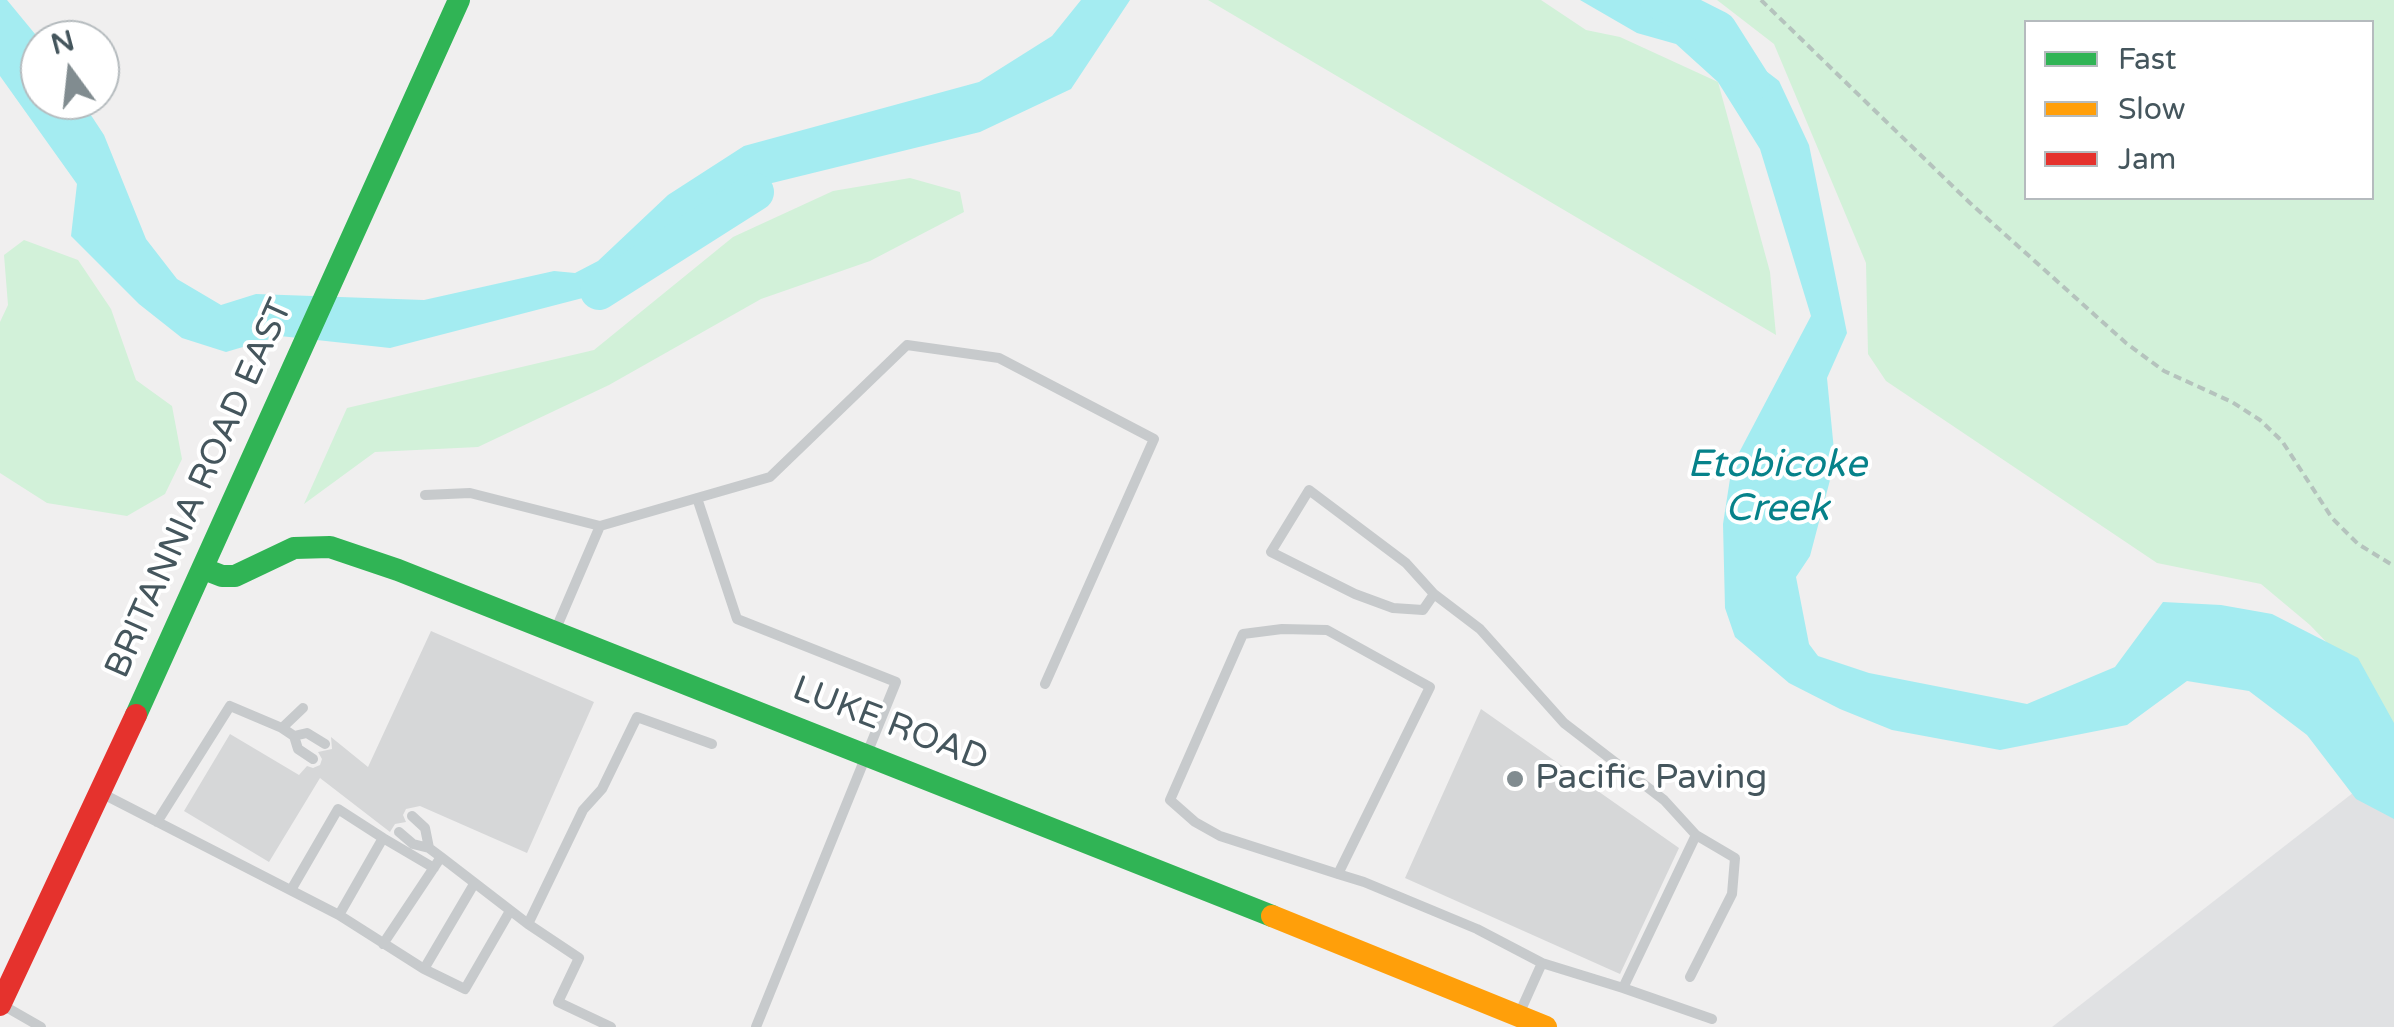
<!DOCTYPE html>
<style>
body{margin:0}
#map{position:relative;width:2394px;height:1027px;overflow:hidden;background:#f0efef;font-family:"Varela Round",sans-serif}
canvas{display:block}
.legend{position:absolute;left:2024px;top:20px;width:350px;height:180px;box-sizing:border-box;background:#fff;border:2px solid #b5bbbe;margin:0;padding:12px 18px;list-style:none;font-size:30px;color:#45565d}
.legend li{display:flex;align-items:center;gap:20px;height:50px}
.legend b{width:50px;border:2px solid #b5bbbe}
.north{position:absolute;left:20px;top:20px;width:100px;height:100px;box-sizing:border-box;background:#fff;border:2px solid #b5bbbe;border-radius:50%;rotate:345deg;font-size:28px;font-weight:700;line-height:40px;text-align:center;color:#45565d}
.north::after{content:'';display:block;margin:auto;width:35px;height:45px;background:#818c90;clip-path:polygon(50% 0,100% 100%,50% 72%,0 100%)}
</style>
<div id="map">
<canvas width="2394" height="1027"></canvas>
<ul class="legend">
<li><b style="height:12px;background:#30b455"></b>Fast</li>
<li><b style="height:12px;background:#ff9f0a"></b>Slow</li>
<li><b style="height:12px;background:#e5322d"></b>Jam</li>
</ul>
<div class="north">N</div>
</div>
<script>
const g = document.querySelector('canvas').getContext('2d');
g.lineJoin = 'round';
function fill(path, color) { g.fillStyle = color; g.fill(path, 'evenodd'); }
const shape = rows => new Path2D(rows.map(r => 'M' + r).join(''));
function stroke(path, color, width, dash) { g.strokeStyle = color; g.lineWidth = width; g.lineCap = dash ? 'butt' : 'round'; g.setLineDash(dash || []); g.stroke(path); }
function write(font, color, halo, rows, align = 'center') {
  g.font = font + ' "Varela Round",sans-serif'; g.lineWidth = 8; g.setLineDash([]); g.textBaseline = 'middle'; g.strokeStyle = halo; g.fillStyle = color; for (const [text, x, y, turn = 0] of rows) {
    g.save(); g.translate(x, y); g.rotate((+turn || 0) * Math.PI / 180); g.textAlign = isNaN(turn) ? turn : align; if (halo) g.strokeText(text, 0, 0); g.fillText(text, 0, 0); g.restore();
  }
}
fill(shape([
 [2394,761,2394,1027,2052,1027]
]), '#e0e1e3');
fill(shape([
 [1208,0,1541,0,1586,30,1620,37,1718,82,1770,272,1776,335],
 [1717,0,2394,0,2394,726,2355,672,2310,625,2261,584,2157,563,1886,381,1868,354,1866,263,1774,44],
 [2026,22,2372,22,2372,198,2026,198],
 [910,178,960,192,964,212,870,261,761,299,609,385,478,447,375,452,304,504,347,408,594,350,733,237,833,191],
 [24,240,78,260,111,309,136,380,172,406,182,459,165,494,127,516,47,503,0,473,0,322,8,305,4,255]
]), '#d2f1d9');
fill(shape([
 [0,0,7,0,40,40,40,100,81,100,104,135,146,239,177,279,221,305,256,294,424,300,554,271,575,273,598,261,668,195,744,146,979,82,1052,36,1081,0,1130,0,1071,89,980,132,768,184,745,205,663,242,631,278,602,293,390,348,280,336,226,352,182,338,139,304,71,236,77,184,0,76],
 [1580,0,1653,0,1696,17,1779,81,1809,145,1847,333,1827,378,1835,461,1810,556,1796,577,1809,644,1818,656,1869,673,2027,704,2115,667,2163,602,2221,605,2272,614,2358,658,2394,723,2394,819,2356,799,2307,735,2249,691,2187,681,2127,725,2000,750,1892,730,1840,709,1789,683,1735,637,1725,608,1723,524,1732,466,1811,316,1760,149,1718,82,1676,44,1637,33]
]), '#a4ecf1');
stroke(shape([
 [1659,0,1718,30,1751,82],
 [599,291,755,192]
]), '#a4ecf1', 38);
fill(shape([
 [431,631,594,702,527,853,420,806,406,809,403,815,406,822,395,824,390,832,320,778,269,862,184,811,230,734,299,775,307,766,313,768,320,765,322,759,318,752,332,749,331,737,368,767],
 [1481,709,1679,848,1620,974,1405,878]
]), '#d6d7d8');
stroke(shape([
 [1761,0,1970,203,2126,343,2164,371,2232,402,2260,420,2282,441,2332,518,2358,544,2394,566]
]), '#b5c3bd', 4, [8, 5]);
stroke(shape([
 [425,495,470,493,600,526,555,631],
 [697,498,737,619,896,682,756,1027],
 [600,526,770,477,907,345,999,358,1154,439,1045,684],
 [1434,594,1423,610,1393,608,1355,594,1271,552,1309,490,1406,563,1434,594,1480,629,1564,723,1664,800,1696,835,1623,988,1542,963,1520,1012],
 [282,728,294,736,298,749,313,759],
 [294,736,307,733,325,744],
 [105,795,339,915,424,969,474,884],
 [412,816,425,828,429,848],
 [157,822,230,706,282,728,303,708],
 [399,832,413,844,429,848,441,857],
 [383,838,434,868],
 [1338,874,1430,687,1327,630,1282,629,1243,634,1170,800,1195,822,1220,836,1338,874,1364,882,1477,929,1542,963],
 [291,890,338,809,383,838,339,915],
 [528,924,583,810,602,789,637,717,712,744],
 [383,944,441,857,528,924,579,958,558,1002,611,1027],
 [424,969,465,989,510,911],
 [1690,977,1732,894,1735,858,1696,835],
 [1623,988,1712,1019],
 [6,1007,41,1027]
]), '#c7cacc', 10);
stroke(shape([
 [204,569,222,576,235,576,294,548,330,547,398,570,1272,916],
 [136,715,459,0]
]), '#30b455', 22);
stroke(shape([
 [1272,916,1546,1027]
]), '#ff9f0a', 22);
stroke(shape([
 [0,1005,136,715]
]), '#e5322d', 22);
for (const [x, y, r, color] of [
 [1515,779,10,"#818c90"]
]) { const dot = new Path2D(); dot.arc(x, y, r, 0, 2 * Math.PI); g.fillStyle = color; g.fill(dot); stroke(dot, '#fff', 4); }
write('35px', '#45565d', '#fff', [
 ["BRITANNIA ROAD EAST",200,489,-66],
 ["LUKE ROAD",890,725,21]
]);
write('35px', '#45565d', '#fff', [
 ["Pacific Paving",1535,779]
], 'left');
write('italic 38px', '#06828a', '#fff', [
 ["Etobicoke",1777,466],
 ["Creek",1777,510]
]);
</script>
